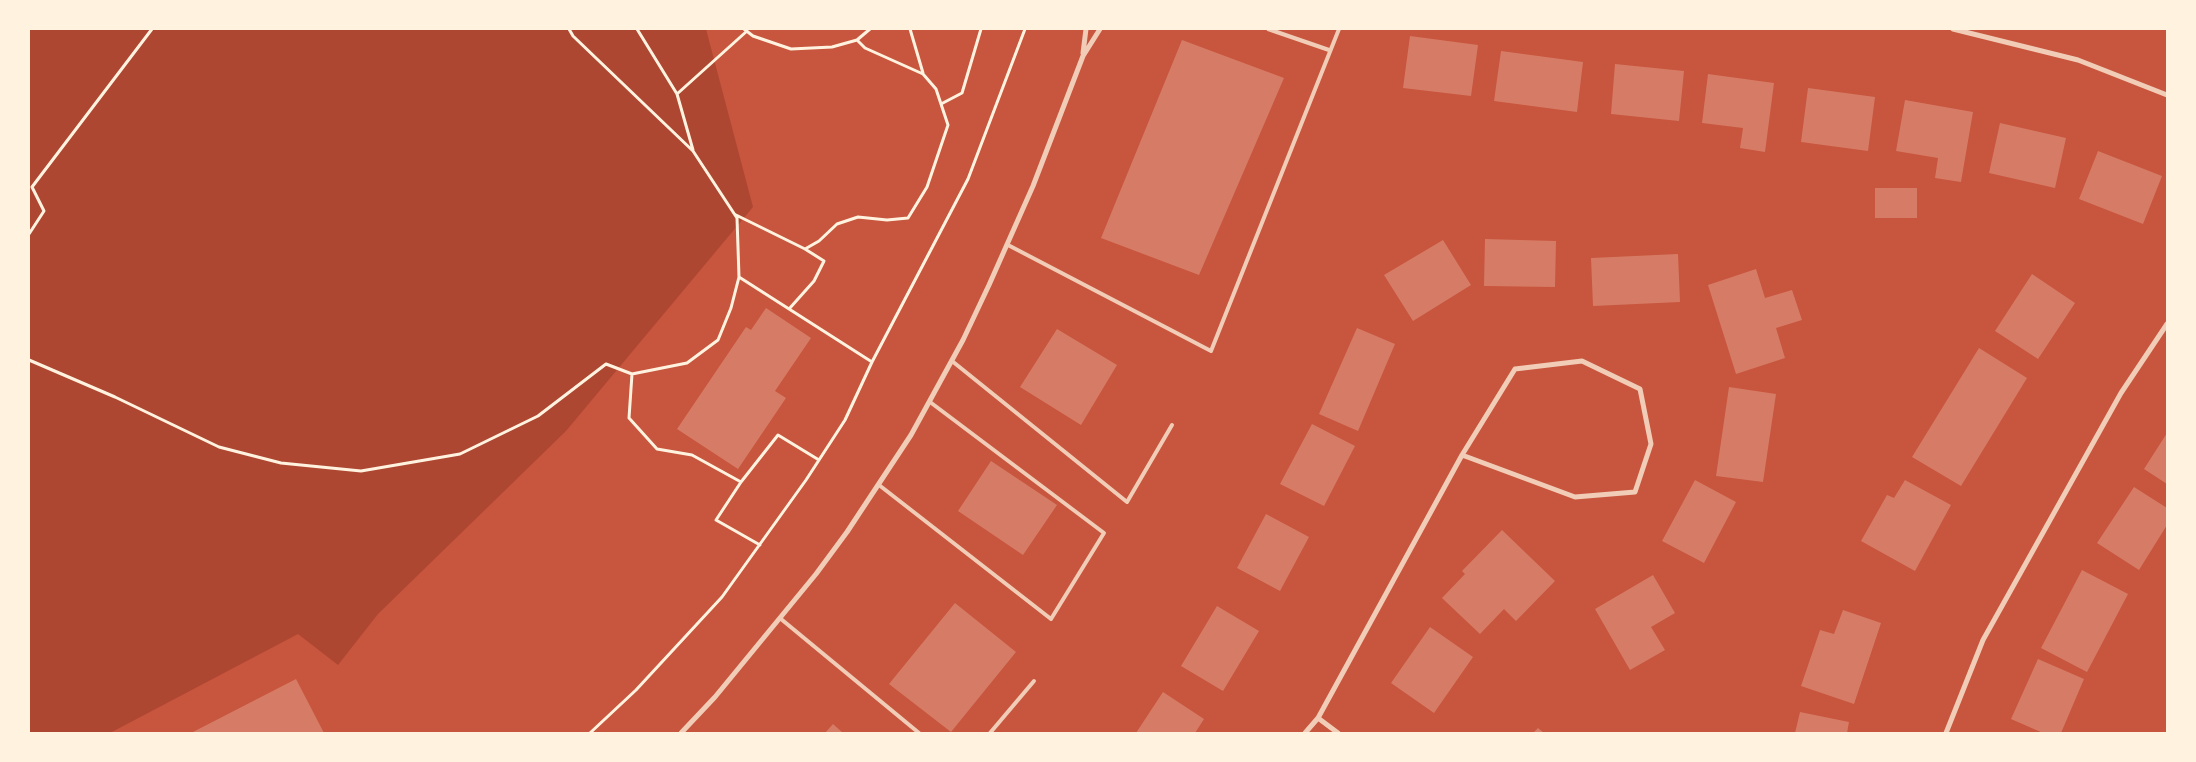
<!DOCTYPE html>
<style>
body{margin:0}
#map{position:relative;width:2196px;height:762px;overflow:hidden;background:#c8553d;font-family:"Fira Sans",sans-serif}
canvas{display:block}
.frame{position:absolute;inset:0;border:30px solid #fff3e0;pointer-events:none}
</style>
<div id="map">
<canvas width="2196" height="762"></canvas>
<div class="frame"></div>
</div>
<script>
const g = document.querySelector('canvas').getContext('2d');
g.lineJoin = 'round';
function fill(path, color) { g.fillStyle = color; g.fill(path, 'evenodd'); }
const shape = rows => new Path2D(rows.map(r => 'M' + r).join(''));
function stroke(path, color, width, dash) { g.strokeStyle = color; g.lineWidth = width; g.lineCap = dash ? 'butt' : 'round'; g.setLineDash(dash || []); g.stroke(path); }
fill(shape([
 [29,29,706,29,753,207,566,431,378,614,338,665,298,634,110,733,29,733]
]), '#ae4732');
fill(shape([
 [1410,36,1478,45,1471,96,1403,88],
 [1182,40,1284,78,1199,275,1101,238],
 [1501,51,1583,62,1577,112,1494,101],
 [1615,64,1684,71,1679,121,1611,114],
 [1708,74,1774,83,1765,152,1740,148,1743,128,1702,123],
 [1808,88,1875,97,1868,151,1801,142],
 [1905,100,1973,112,1961,182,1935,178,1938,158,1896,151],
 [2000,123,2066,138,2055,188,1989,173],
 [2098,151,2162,176,2143,224,2079,199],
 [1875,188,1917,188,1917,218,1875,218],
 [1485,239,1556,241,1555,287,1484,286],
 [1443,240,1471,285,1413,321,1384,275],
 [1678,254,1680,302,1593,306,1591,258],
 [1756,269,1765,298,1792,290,1802,320,1776,328,1785,358,1736,374,1708,285],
 [2032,274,2075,303,2038,359,1995,331],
 [766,308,811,338,775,391,786,398,738,469,677,429,746,327,751,330],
 [1357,328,1395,344,1358,431,1319,414],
 [1057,329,1117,365,1081,425,1020,387],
 [1979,348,2027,378,1961,486,1912,457],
 [1729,387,1776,394,1763,482,1716,476],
 [1312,424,1355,446,1324,506,1280,484],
 [2167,433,2167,484,2144,469],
 [991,461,1057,505,1023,555,958,511],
 [1695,480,1736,502,1704,563,1662,541],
 [1905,480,1951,505,1915,571,1861,541,1887,495,1894,498],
 [2134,487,2167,508,2167,525,2139,570,2097,543],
 [1266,514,1309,537,1280,591,1237,568],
 [1502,530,1555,581,1516,621,1504,609,1480,634,1442,598,1465,574,1462,571],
 [2082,570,2128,594,2087,672,2041,648],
 [1653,575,1675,613,1651,627,1665,650,1630,670,1595,609],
 [955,603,1016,652,951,732,889,684],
 [1217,606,1259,631,1223,691,1181,666],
 [1843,610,1881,623,1854,704,1801,686,1820,630,1834,634],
 [1430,627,1473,657,1434,713,1391,683],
 [2038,659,2084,679,2061,733,2043,733,2011,719],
 [296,679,324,733,191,733],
 [1163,692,1204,719,1195,733,1136,733],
 [1800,712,1849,722,1847,733,1795,733],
 [833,724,843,733,825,733],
 [1538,728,1544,733,1533,733]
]), '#d67c66');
stroke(shape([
 [569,29,573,36,693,151,737,218,739,277,731,308,718,340,687,363,632,374,629,418,657,449,692,455,741,482,716,520,760,545],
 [637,29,677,94,693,150],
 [744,29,753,36,791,49,832,47,857,40,870,29],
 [910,29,923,73],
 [677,94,747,31],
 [941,104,962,93,981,29],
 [736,215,805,249,824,261,814,281,789,309],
 [29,234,44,211,32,187,152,29],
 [805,249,819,241,837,224,858,217,887,220,908,218,927,187,948,125,936,89,923,74,865,48,857,40],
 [739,277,872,362],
 [29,360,115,397,219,447,281,463,361,471,460,454,538,416,606,364,632,374],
 [741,482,778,435,819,460],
 [590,733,636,690,722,597,806,480,845,420,872,362,968,179,1025,29]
]), '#fff3e0', 3);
stroke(shape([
 [1268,29,1329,50],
 [1008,245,1211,351,1339,29],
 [952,361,1127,502,1172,425],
 [879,485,1051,619,1104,533,930,402],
 [781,619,919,733],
 [990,733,1034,681]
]), '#f1ccb7', 4);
stroke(shape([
 [1953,29,2078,60,2167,95],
 [1083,53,1086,29],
 [1318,718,1338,733],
 [681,733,715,697,816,574,847,532,911,435,963,340,989,285,1033,186,1083,56,1100,29],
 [1305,733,1318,718,1462,455,1515,369,1582,361,1640,389,1651,444,1635,492,1575,497,1462,455],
 [1946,733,1983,640,2121,393,2167,324]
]), '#f1ccb7', 5);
</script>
